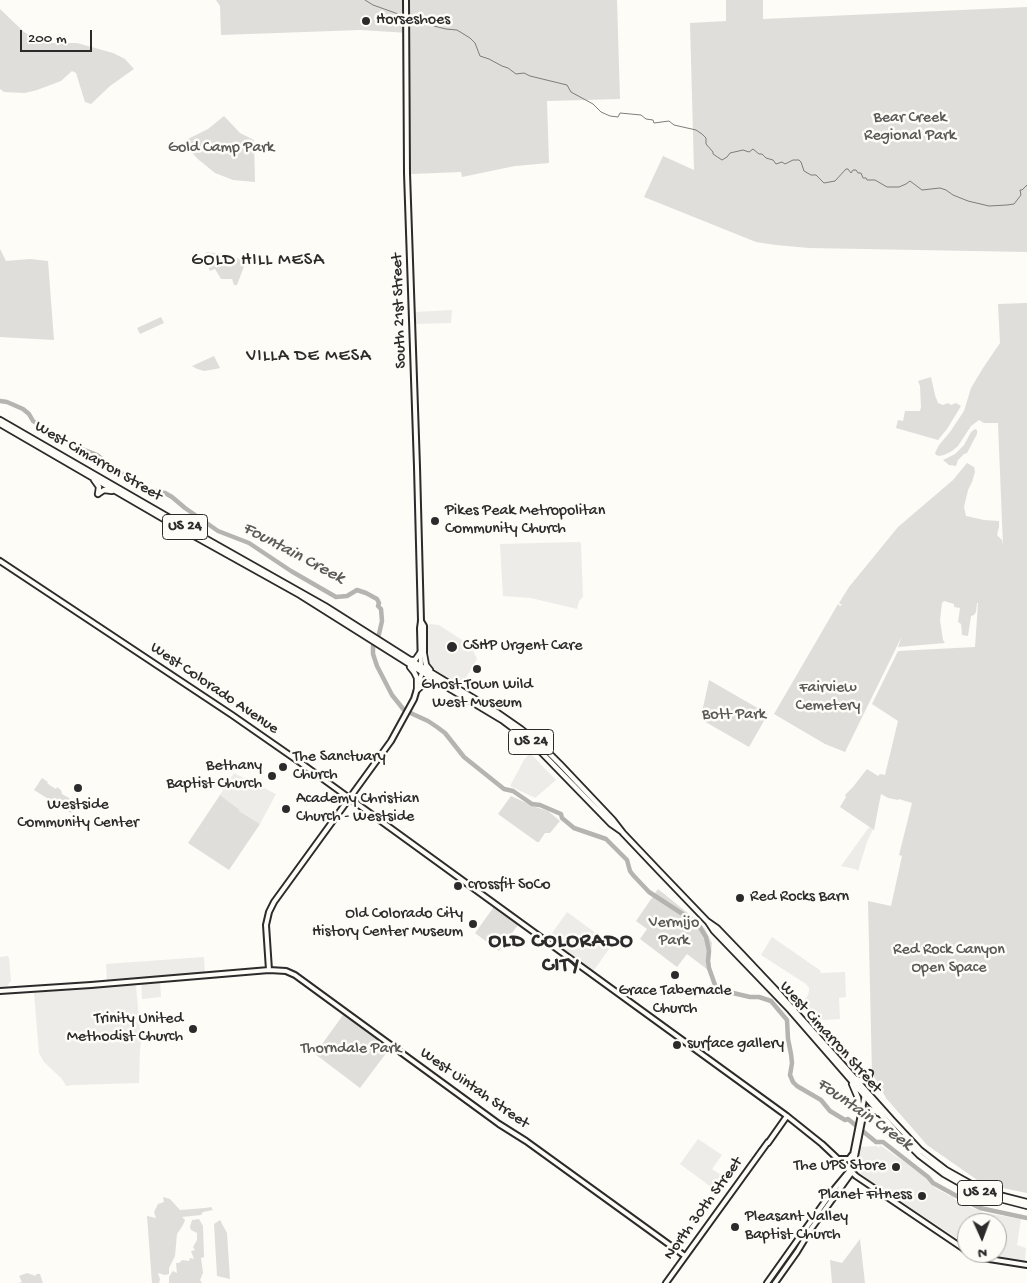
<!DOCTYPE html>
<style>
body{margin:0}
#map{position:relative;width:1027px;height:1283px;overflow:hidden;background:#fdfcf7;font-family:"Gochi Hand",sans-serif}
canvas{display:block}
.north{position:absolute;left:957px;top:1213px;width:50px;height:50px;box-sizing:border-box;background:#fdfcf7;border:1px solid #a9a8a5;border-radius:50%;rotate:178deg;font-size:14px;font-weight:700;line-height:20px;text-align:center;color:#2b2b2b}
.north::after{content:'';display:block;margin:auto;width:18px;height:22px;background:#2b2b2b;clip-path:polygon(50% 0,100% 100%,50% 72%,0 100%)}
.scale{position:absolute;left:20px;top:30px;width:72px;height:22px;box-sizing:border-box;border:2px solid #2b2b2b;border-top:0;padding-left:6px;font-size:15px;line-height:18px;white-space:nowrap;color:#2b2b2b;-webkit-text-stroke:4px #fdfcf7;paint-order:stroke}
</style>
<div id="map">
<canvas width="1027" height="1283"></canvas>
<div class="north">N</div>
<div class="scale">200 m</div>
</div>
<script>
const g = document.querySelector('canvas').getContext('2d');
g.lineJoin = 'round';
function fill(path, color) { g.fillStyle = color; g.fill(path, 'evenodd'); }
const shape = rows => new Path2D(rows.map(r => 'M' + r).join(''));
function stroke(path, color, width, dash) { g.strokeStyle = color; g.lineWidth = width; g.lineCap = dash ? 'butt' : 'round'; g.setLineDash(dash || []); g.stroke(path); }
function write(font, color, halo, rows, align = 'center') {
  g.font = font + ' "Gochi Hand",sans-serif'; g.lineWidth = 5; g.setLineDash([]); g.textBaseline = 'middle'; g.strokeStyle = halo; g.fillStyle = color; for (const [text, x, y, turn = 0] of rows) {
    g.save(); g.translate(x, y); g.rotate((+turn || 0) * Math.PI / 180); g.textAlign = isNaN(turn) ? turn : align; if (halo) g.strokeText(text, 0, 0); g.fillText(text, 0, 0); g.restore();
  }
}
fill(shape([
 [452,310,451,323,415,324,415,312],
 [579,542,581,543,583,597,579,601,577,609,531,598,503,596,500,544],
 [430,624,439,625,471,646,477,659,461,686,428,665,427,628],
 [530,753,556,780,535,798,510,786,524,760],
 [234,773,276,794,260,824,239,811,240,810,220,795],
 [869,827,873,829,867,842,858,871,855,869,841,866],
 [567,912,612,945,594,970,592,971,548,939],
 [772,937,821,971,820,973,845,972,846,997,839,998,840,1019,824,1020,815,1017,802,1003,808,995,809,991,809,988,806,984,761,955],
 [8,956,9,958,11,981,7,986,0,987,0,957],
 [204,957,205,978,160,981,161,997,142,999,141,977,107,982,106,964],
 [133,984,136,986,141,1041,140,1050,139,1083,73,1085,66,1086,62,1079,44,1062,39,1053,34,993],
 [698,1139,722,1155,712,1169,721,1175,711,1187,680,1164],
 [880,1145,924,1176,930,1183,937,1189,950,1196,952,1195,957,1202,985,1213,1021,1219,1017,1245,1026,1248,1025,1262,984,1253,997,1253,997,1223,967,1223,967,1245,870,1181,859,1172,855,1163,858,1147,876,1146,879,1148]
]), '#edece8');
fill(shape([
 [216,0,617,0,620,99,547,101,549,163,515,166,462,177,461,172,411,174,409,33,360,30,221,35,220,6],
 [726,0,763,0,763,19,1027,7,1027,252,809,248,776,245,756,242,746,238,644,197,663,156,694,170,690,23,726,21],
 [0,9,24,32,34,38,50,43,77,43,113,53,125,59,134,69,110,86,91,104,85,102,76,73,72,71,61,81,37,90,25,93,4,92,0,89],
 [224,116,240,133,254,140,255,182,233,180,215,173,199,160,192,153,184,141,208,129],
 [0,249,6,261,30,259,48,261,54,340,0,337],
 [206,252,223,254,246,261,237,285,234,285,232,279,221,279,215,269,210,271,209,269],
 [1027,303,1027,1193,983,1184,927,1145,886,1098,872,1073,868,901,891,906,902,856,899,855,912,803,899,799,898,800,888,798,881,794,874,830,840,807,846,797,845,795,853,787,867,769,878,776,880,774,885,775,898,721,872,704,898,651,975,647,978,603,977,603,976,612,974,615,971,616,968,636,962,635,961,624,958,622,960,608,954,607,954,604,944,601,942,603,940,620,943,640,945,643,898,647,902,636,845,752,825,744,774,714,838,604,840,606,842,605,839,603,849,587,898,527,953,480,967,463,974,467,975,472,972,482,968,490,964,507,966,516,984,520,999,521,999,527,997,535,1002,540,1003,546,998,423,984,423,979,420,971,426,958,446,952,451,944,455,939,456,936,455,935,453,939,445,950,432,964,411,971,388,983,368,1000,343,998,304],
 [161,317,164,323,140,334,137,328],
 [214,356,220,368,216,369,204,371,197,369,192,366],
 [931,377,935,395,938,403,943,405,948,403,951,405,956,403,961,406,947,429,938,440,896,428,898,420,903,421,905,411,920,411,921,407,920,386,918,381],
 [975,429,977,430,977,434,967,453,964,454,958,460,956,466,949,465,943,460,955,454,964,445,971,432],
 [709,680,768,714,749,747,702,720,701,717],
 [42,778,48,782,47,783,51,786,56,789,57,787,61,790,62,794,78,803,71,813,34,790],
 [220,795,240,810,239,811,260,824,229,870,188,843],
 [511,796,533,806,548,811,560,821,550,833,545,833,539,842,537,842,498,814],
 [658,889,699,922,705,929,712,943,710,960,712,973,687,954,677,967,640,939,647,929,636,921],
 [496,904,520,922,499,951,475,933],
 [343,1015,347,1015,390,1048,360,1088,315,1054],
 [163,1197,170,1199,180,1210,205,1208,211,1207,213,1210,203,1212,201,1215,182,1217,185,1220,183,1225,177,1234,175,1256,169,1268,169,1274,165,1275,158,1273,160,1279,159,1283,152,1283,147,1216,156,1218,154,1212,158,1204,164,1202],
 [199,1219,203,1226,204,1257,201,1258,203,1273,200,1280,202,1283,169,1283,169,1277,172,1272,173,1271,177,1273,176,1263,179,1263,182,1260,189,1261,190,1258,194,1259,191,1251,195,1250,193,1247,197,1240,197,1233,191,1230,190,1227,192,1220],
 [220,1220,227,1233,230,1279,217,1276,214,1224],
 [860,1239,865,1283,832,1283,830,1260,842,1263],
 [27,1273,36,1276,36,1274,40,1274,43,1283,18,1283,22,1282,19,1276]
]), '#dfdeda');
stroke(shape([
 [365,0,373,5,401,15,415,19,424,24,430,24,434,26,446,29,457,30,470,38,475,43,480,56,489,59,502,66,508,68,516,74,524,73,530,76,567,85,571,92,593,104,601,112,610,116,618,117,620,113,641,115,646,119,653,120,654,123,669,121,674,125,696,130,702,134,706,138,706,144,713,152,713,154,722,160,727,157,730,153,743,150,749,152,753,149,759,154,762,154,766,158,773,160,776,164,782,162,785,164,793,160,799,160,801,162,804,171,811,175,816,175,824,183,835,181,846,169,848,169,851,173,853,170,856,170,858,173,861,173,863,178,866,178,867,180,875,180,887,187,899,187,906,184,910,181,922,190,940,188,946,190,953,195,968,201,989,206,1007,205,1014,204,1021,195,1020,190,1022,190,1027,185],
 [771,1283,793,1253]
]), '#7e7d7b', 1);
stroke(shape([
 [0,401,7,402,23,409,29,414,33,421,51,433,72,443,77,447,97,455,113,468,146,489,165,493,172,497,185,508,218,531,249,543,291,571,336,597,347,596,357,590,366,593,377,599,379,603,378,606,381,609,382,621,379,634,373,646,373,654,377,666,392,695,404,710,428,721,437,727,445,733,464,757,504,789,513,791,532,804,540,805,561,814,562,818,574,828,606,839,627,860,630,871,633,875,649,892,698,924,706,937,709,951,708,961,709,968,715,985,718,989,726,993,733,993,750,997,759,997,771,1001,787,1020,788,1039,791,1054,792,1063,790,1075,793,1082,797,1086,821,1100,830,1111,845,1120,848,1119,876,1142,883,1142,928,1177,933,1183,964,1200,980,1208,1027,1218]
]), '#b5b4b1', 4.5);
const major = shape([
 [406,0,407,173,417,467,421,621,420,628,421,667],
 [0,561,232,715,301,763,787,1116,822,1144,856,1176,967,1251],
 [421,621,424,626,424,655],
 [269,970,266,925,269,912,274,902,391,741,414,699,423,669],
 [0,991,91,985,269,970,286,971,295,975,499,1124,526,1141,685,1256],
 [768,1143,787,1116],
 [839,1159,849,1159,852,1155],
 [970,1253,983,1258,1027,1265],
 [666,1283,768,1142],
 [767,1283,831,1193,850,1170,865,1094],
 [775,1283,797,1252,811,1229,852,1172,863,1116]
]);
const highway = shape([
 [0,420,194,532,325,606,407,658,498,713,521,729,541,745,560,764,613,820,623,833,660,872,707,921,717,928,742,954,774,988,892,1120,920,1150,946,1170,971,1184,999,1195,1027,1202],
 [0,424,169,522,300,595,427,675,502,720,526,738,540,751,611,824,621,831],
 [94,480,99,487,98,494],
 [98,494,104,490,112,491],
 [424,654,426,665,430,670],
 [411,660,415,660,420,653],
 [410,667,414,672,417,678,417,690],
 [417,690,426,682,430,682,439,685],
 [708,922,714,931,790,1010,898,1134,919,1155,944,1174,967,1187,992,1197,1027,1206],
 [857,1079,862,1081,865,1081,868,1078,870,1073],
 [852,1084,858,1098,860,1114],
 [862,1118,864,1113,869,1110,876,1111,878,1113]
]);
stroke(major, '#2b2b2b', 8);
stroke(highway, '#2b2b2b', 8);
stroke(major, '#fdfcf7', 4);
stroke(highway, '#fdfcf7', 4.5);
for (const [x, y, r, color] of [
 [366,21,5,"#2b2b2b"],
 [435,521,5,"#2b2b2b"],
 [452,647,6,"#2b2b2b"],
 [477,669,5,"#2b2b2b"],
 [283,767,5,"#2b2b2b"],
 [272,776,5,"#2b2b2b"],
 [78,788,5,"#2b2b2b"],
 [286,809,5,"#2b2b2b"],
 [458,886,5,"#2b2b2b"],
 [740,898,5,"#2b2b2b"],
 [473,924,5,"#2b2b2b"],
 [675,975,5,"#2b2b2b"],
 [193,1029,5,"#2b2b2b"],
 [677,1045,5,"#2b2b2b"],
 [896,1167,5,"#2b2b2b"],
 [922,1196,5,"#2b2b2b"],
 [735,1227,5,"#2b2b2b"]
]) { const dot = new Path2D(); dot.arc(x, y, r, 0, 2 * Math.PI); g.fillStyle = color; g.fill(dot); stroke(dot, '#fdfcf7', 2); }
for (const [x, y, w] of [
 [185,527,45],
 [531,742,45],
 [980,1193,45]
]) { const box = new Path2D(); box.roundRect(x - w / 2, y - 12.5, w, 25, 4); g.fillStyle = '#fdfcf7'; g.fill(box); stroke(box, '#2b2b2b', 1); }
write('bold 15px', '#2b2b2b', null, [
 ["US 24",185,527],
 ["US 24",531,742],
 ["US 24",980,1193]
]);
write('16px', '#2b2b2b', '#fdfcf7', [
 ["Horseshoes",376,21],
 ["Pikes Peak Metropolitan",445,512],
 ["Community Church",445,530],
 ["CSHP Urgent Care",463,647],
 ["Ghost Town Wild",477,686,"center"],
 ["West Museum",477,704,"center"],
 ["The Sanctuary",293,758],
 ["Church",293,776],
 ["Bethany",262,767,"right"],
 ["Baptist Church",262,785,"right"],
 ["Academy Christian",296,800],
 ["Church - Westside",296,818],
 ["Westside",78,806,"center"],
 ["Community Center",78,824,"center"],
 ["crossfit SoCo",468,886],
 ["Red Rocks Barn",750,898],
 ["Old Colorado City",463,915,"right"],
 ["History Center Museum",463,933,"right"],
 ["Grace Tabernacle",675,992,"center"],
 ["Church",675,1010,"center"],
 ["Trinity United",183,1020,"right"],
 ["Methodist Church",183,1038,"right"],
 ["surface gallery",687,1045],
 ["The UPS Store",886,1167,"right"],
 ["Planet Fitness",912,1196,"right"],
 ["Pleasant Valley",745,1218],
 ["Baptist Church",745,1236]
], 'left');
write('16px', '#585857', '#fdfcf7', [
 ["Bear Creek",910,119],
 ["Regional Park",910,137],
 ["Gold Camp Park",221,149],
 ["Fairview",828,689],
 ["Cemetery",828,707],
 ["Bott Park",734,716],
 ["Vermijo",674,924],
 ["Park",674,942],
 ["Red Rock Canyon",949,951],
 ["Open Space",949,969],
 ["Thorndale Park",351,1050]
]);
write('16px', '#2b2b2b', '#fdfcf7', [
 ["South 21st Street",400,311,-92],
 ["West Cimarron Street",98,462,30],
 ["West Colorado Avenue",214,689,34],
 ["West Cimarron Street",830,1038,48],
 ["West Uintah Street",474,1089,35],
 ["North 30th Street",704,1209,-54]
]);
g.letterSpacing = '1px';
write('18px', '#2b2b2b', '#fdfcf7', [
 ["GOLD HILL MESA",258,261],
 ["VILLA DE MESA",309,357]
]);
g.letterSpacing = '0px';
write('italic 18px', '#5b5b5a', '#fdfcf7', [
 ["Fountain Creek",293,554,28],
 ["Fountain Creek",864,1115,35]
]);
g.letterSpacing = '1px';
write('bold 21px', '#2b2b2b', '#fdfcf7', [
 ["OLD COLORADO",561,943],
 ["CITY",561,967]
]);
g.letterSpacing = '0px';
</script>
